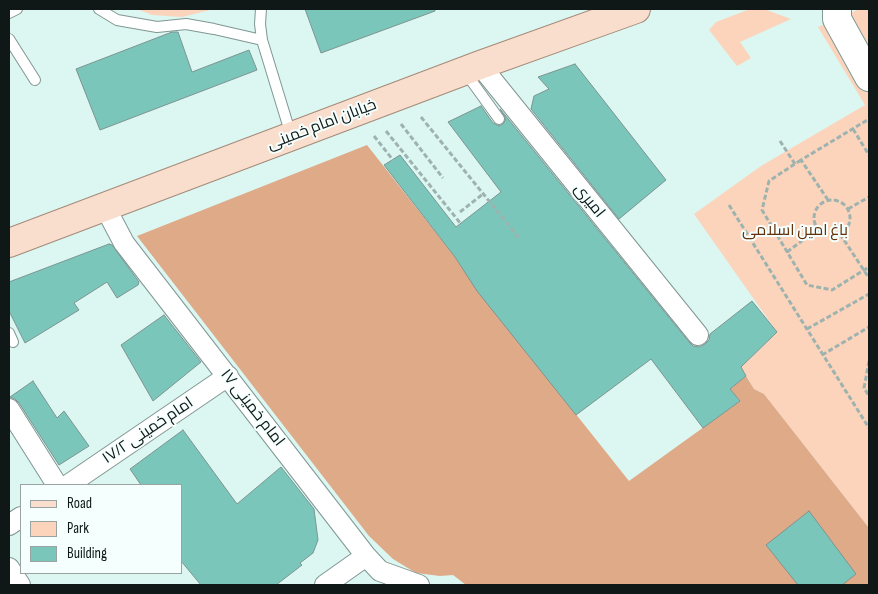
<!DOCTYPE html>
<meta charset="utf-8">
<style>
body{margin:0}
#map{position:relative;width:878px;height:594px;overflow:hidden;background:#dcf6f1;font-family:"Sofia Sans Condensed",sans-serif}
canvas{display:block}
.frame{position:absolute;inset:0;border:10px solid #0f1816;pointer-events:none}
.legend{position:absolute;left:20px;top:484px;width:162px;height:90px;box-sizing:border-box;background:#f5fffd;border:1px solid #99a3a1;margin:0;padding:6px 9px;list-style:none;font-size:15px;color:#0f1816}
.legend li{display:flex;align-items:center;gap:10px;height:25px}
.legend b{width:25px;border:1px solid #99a3a1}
</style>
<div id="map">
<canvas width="878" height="594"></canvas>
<div class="frame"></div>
<ul class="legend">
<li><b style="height:6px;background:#f9decd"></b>Road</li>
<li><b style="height:14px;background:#fcd4bb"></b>Park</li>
<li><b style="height:14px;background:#7ac6bb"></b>Building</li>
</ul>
</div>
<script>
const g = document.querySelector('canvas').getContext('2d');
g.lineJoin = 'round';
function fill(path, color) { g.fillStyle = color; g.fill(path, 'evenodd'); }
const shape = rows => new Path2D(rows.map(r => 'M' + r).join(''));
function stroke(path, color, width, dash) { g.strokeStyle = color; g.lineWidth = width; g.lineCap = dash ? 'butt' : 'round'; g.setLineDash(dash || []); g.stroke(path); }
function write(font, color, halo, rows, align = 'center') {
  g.font = font + ' "Sofia Sans Condensed",Cairo,sans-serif'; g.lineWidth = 4; g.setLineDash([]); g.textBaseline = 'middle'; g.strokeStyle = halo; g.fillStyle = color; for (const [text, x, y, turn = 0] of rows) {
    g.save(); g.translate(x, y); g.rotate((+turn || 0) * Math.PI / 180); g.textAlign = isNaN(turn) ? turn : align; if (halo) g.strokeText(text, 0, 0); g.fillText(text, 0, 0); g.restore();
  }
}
fill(shape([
 [137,9,214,9,182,17,152,15],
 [750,9,764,9,791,19,740,42,751,58,737,66,709,30,716,22],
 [860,9,869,9,869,528,764,394,754,389,741,367,777,332,694,214,761,166,865,105,818,27]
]), '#fcd4bb');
fill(shape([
 [367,145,455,257,478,291,629,481,740,401,730,389,746,376,754,389,764,394,869,528,869,585,466,585,453,575,440,576,416,573,393,559,369,536,137,236]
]), '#dfaa88');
const building = shape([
 [305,9,435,9,435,11,321,53,305,9],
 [172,32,178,32,192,72,249,50,257,70,100,130,76,69,172,32],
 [575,64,666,180,619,219,531,109,534,96,549,89,538,77,575,64],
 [481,106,493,123,499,126,503,124,506,119,500,109,689,342,693,346,699,347,705,344,709,340,710,334,752,301,777,332,741,367,746,376,730,389,740,401,703,428,651,359,576,415,477,291,455,257,384,165,400,155,456,227,501,192,448,122,481,106],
 [109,244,112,245,139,282,138,285,117,298,107,282,74,303,79,310,25,343,9,311,9,282,109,244],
 [164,315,201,362,153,401,121,345,164,315],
 [33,381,57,418,64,411,89,446,59,465,19,403,15,399,10,397,33,381],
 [183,430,237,504,281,467,314,509,318,540,313,553,300,563,302,565,276,585,201,585,181,561,181,485,141,485,130,469,183,430],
 [809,511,856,574,842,585,798,585,766,545,809,511]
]);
fill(building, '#7ac6bb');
stroke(building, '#7d9490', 1);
const lane = shape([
 [99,9,117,20,157,27,186,24,214,29,262,40],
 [261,9,260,24,262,40,291,135],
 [9,13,17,9],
 [9,39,35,80],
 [465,72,499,119],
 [9,333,13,342]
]);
const street = shape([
 [480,65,698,335],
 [105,207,124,243,366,556,380,571,419,585],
 [9,409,57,485],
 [68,485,228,376],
 [9,525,21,517],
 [9,568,20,585],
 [325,585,366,556]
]);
const secondary = shape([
 [837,9,837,19,869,77]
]);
const primary = shape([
 [9,243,480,65,636,9]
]);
stroke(lane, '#809793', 12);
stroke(street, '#809793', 22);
stroke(secondary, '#809793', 30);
stroke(primary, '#a48a78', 30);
stroke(shape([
 [421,117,519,238],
 [401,124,443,178],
 [853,129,869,155],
 [386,131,461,224],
 [374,136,393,160],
 [780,141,795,164],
 [801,160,769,181,762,210,807,285,832,290,869,267],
 [828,200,801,160,869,119],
 '814 218a18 18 0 1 1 36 0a18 18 0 1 1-36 0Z',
 [729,205,869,428],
 [848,209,869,197],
 [460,212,483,194],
 [840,234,869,278],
 [787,252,818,229],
 [807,329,869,294],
 [822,355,869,327],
 [869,361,864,388,869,396]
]), '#9eb3af', 3, [5, 2.5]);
stroke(lane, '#fff', 10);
stroke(street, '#fff', 20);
stroke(secondary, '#fff', 28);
stroke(primary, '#f9decd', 28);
write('16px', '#0f1816', '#f5fffd', [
 ["خیابان امام خمینی",322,125,-21],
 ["امیری",589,201,51],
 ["امام خمینی ۱۷",252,408,52],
 ["امام خمینی ۱۷/۲",148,431,-34]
]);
write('16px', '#63320b', '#f5fffd', [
 ["باغ امین اسلامی",795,231]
]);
</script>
